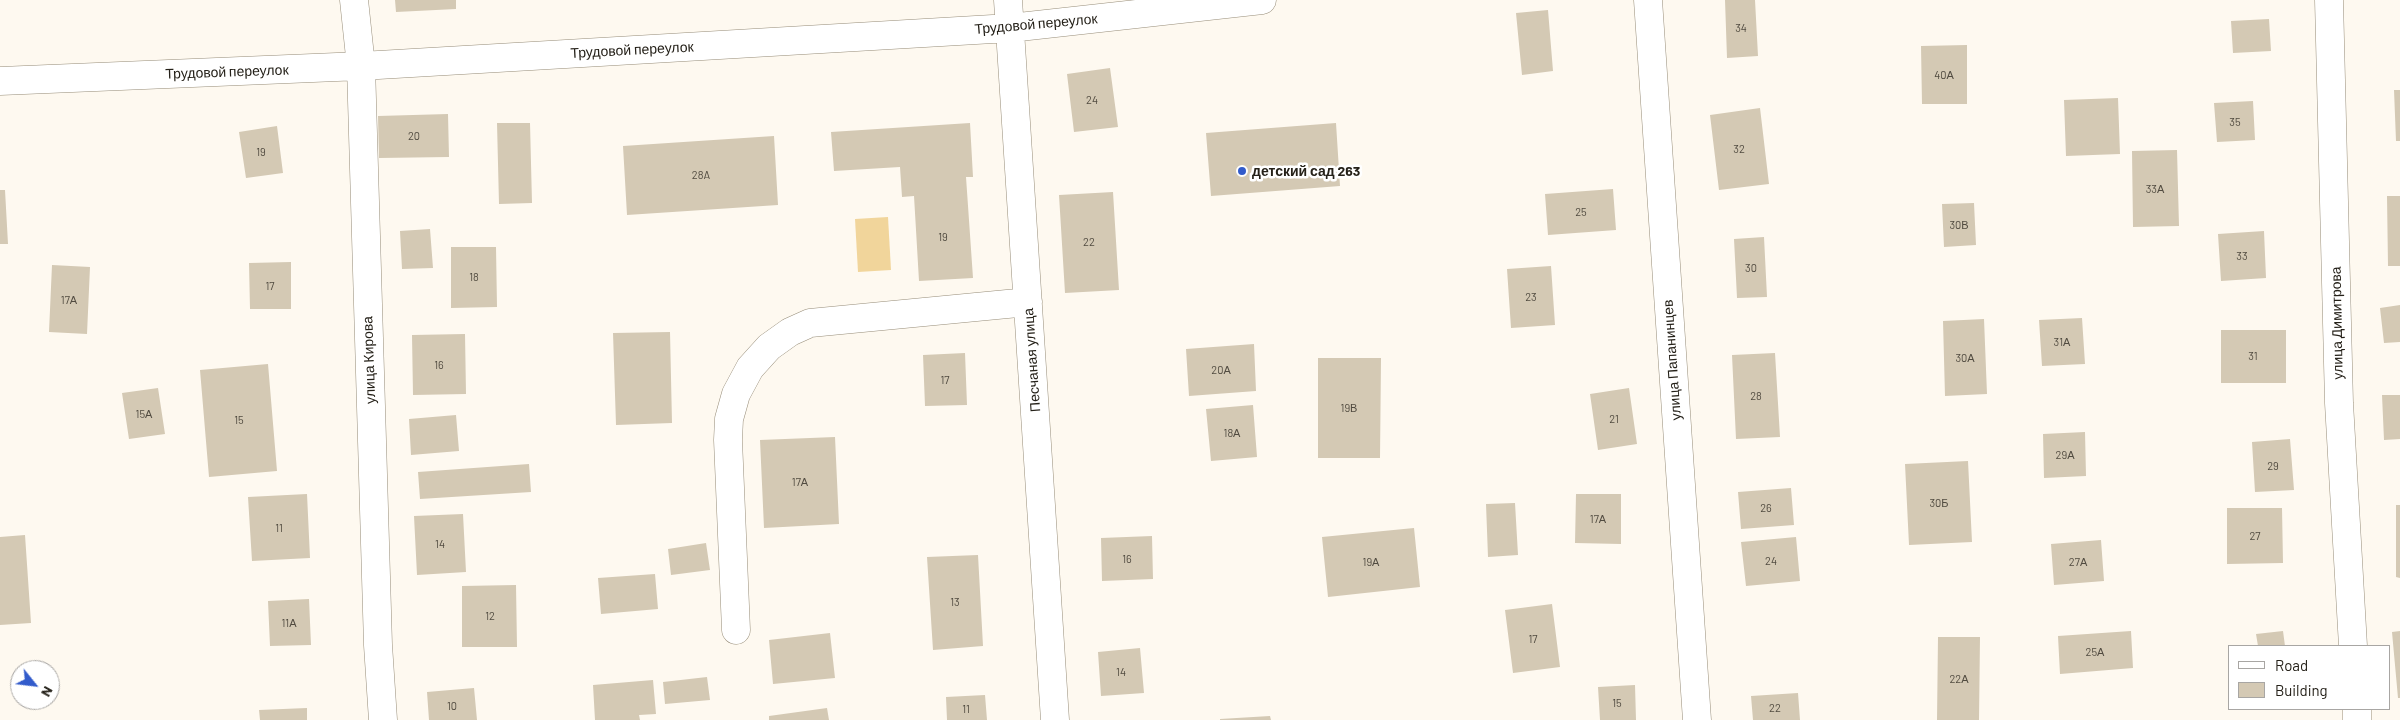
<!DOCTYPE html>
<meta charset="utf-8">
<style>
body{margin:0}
#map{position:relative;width:2400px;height:720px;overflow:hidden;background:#fef9f0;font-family:Barlow,sans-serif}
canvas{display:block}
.legend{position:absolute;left:2228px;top:645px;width:162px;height:65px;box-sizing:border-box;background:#fff;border:1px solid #a8a6a3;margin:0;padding:6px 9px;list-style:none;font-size:15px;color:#252119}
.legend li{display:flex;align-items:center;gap:10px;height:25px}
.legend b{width:25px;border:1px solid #a8a6a3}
.north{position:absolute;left:10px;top:660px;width:50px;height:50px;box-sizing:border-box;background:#fff;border:1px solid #a8a6a3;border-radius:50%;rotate:119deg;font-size:14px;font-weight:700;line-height:20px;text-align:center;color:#252119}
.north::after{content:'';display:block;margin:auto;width:18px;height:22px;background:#325bcb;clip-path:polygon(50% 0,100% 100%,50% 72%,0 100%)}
</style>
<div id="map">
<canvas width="2400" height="720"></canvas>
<ul class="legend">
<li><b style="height:6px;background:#fff"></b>Road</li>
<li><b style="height:14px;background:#d4c9b4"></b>Building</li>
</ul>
<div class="north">N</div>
</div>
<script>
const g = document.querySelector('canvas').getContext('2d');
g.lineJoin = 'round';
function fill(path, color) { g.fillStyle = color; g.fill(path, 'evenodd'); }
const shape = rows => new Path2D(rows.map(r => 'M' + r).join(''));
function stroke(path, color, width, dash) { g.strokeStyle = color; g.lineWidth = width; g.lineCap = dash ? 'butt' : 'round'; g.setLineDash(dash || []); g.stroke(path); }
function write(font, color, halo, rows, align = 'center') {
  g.font = font + ' Barlow,sans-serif'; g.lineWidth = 5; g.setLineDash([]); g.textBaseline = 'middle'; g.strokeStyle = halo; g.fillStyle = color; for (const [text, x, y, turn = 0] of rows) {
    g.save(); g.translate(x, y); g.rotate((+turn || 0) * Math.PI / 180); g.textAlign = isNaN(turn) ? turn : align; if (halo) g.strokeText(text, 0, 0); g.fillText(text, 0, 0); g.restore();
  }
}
fill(shape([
 [888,217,891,270,858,272,855,219]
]), '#f1d59b');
fill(shape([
 [395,0,456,0,456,9,396,12],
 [1725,0,1755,0,1758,56,1727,58],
 [1548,10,1553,71,1522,75,1516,13],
 [2269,19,2271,51,2233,53,2231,21],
 [1967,45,1967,104,1922,104,1921,46],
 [1110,68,1118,127,1074,132,1067,74],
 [2394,90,2400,90,2400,141,2396,141],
 [2118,98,2120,154,2066,156,2064,100],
 [2253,101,2255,140,2217,142,2214,103],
 [1760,108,1769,184,1719,190,1710,115],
 [448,114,449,157,379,158,378,116],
 [497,123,530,123,532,203,499,204],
 [970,123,973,177,966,177,973,278,919,281,914,196,902,197,900,167,834,171,831,132],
 [1336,123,1340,186,1211,196,1206,133],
 [277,126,283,173,246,178,239,132],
 [774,136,778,205,627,215,623,146],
 [2177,150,2179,226,2133,227,2132,151],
 [1613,189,1616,230,1548,235,1545,194],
 [0,190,5,190,8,244,0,244],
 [1113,192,1119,290,1065,293,1059,195],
 [2387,196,2400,196,2400,266,2388,266],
 [1974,203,1976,245,1944,247,1942,204],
 [430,229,433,268,402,269,400,231],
 [2264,231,2266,278,2221,281,2218,234],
 [1764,237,1767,297,1737,298,1734,239],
 [451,247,496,247,497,307,451,308],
 [291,262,291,309,250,309,249,263],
 [52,265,90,267,87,334,49,332],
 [1551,266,1555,325,1511,328,1507,269],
 [2400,305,2400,342,2384,343,2380,308],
 [2082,318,2085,364,2042,366,2039,320],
 [1984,319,1987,394,1945,396,1943,321],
 [2221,330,2286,330,2286,383,2221,383],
 [670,332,672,423,616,425,613,333],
 [465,334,466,394,413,395,412,335],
 [1254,344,1256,391,1189,396,1186,349],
 [965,353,967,405,925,406,923,355],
 [1775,353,1780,437,1736,439,1732,355],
 [1318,358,1381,358,1380,458,1318,458],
 [268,364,277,471,209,477,200,370],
 [158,388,165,434,129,439,122,393],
 [1629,388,1637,444,1598,450,1590,394],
 [2382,395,2400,395,2400,439,2384,440],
 [1253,405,1257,457,1211,461,1206,409],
 [456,415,459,451,411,455,409,419],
 [2085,432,2086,476,2044,478,2043,434],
 [835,437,839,524,764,528,760,440],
 [2290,439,2294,490,2255,492,2252,442],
 [1968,461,1972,542,1909,545,1905,464],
 [529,464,531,492,420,499,418,472],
 [1791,488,1794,525,1741,529,1738,492],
 [307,494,310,558,252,561,248,497],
 [1576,494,1621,494,1621,544,1575,543],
 [1515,503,1518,555,1488,557,1486,504],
 [2396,505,2400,505,2400,578,2396,577],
 [2227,508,2282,508,2283,563,2227,564],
 [463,514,466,572,417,575,414,516],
 [1414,528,1420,587,1328,597,1322,537],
 [25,535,31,623,0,625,0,537],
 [1152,536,1153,579,1102,581,1101,538],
 [1796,537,1800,581,1746,586,1741,542],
 [2101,540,2104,581,2054,585,2051,544],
 [706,543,710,570,671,575,668,549],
 [978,555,983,646,933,650,927,557],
 [655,574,658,609,601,614,598,578],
 [516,585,517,647,462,647,462,586],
 [309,599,311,645,270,646,268,601],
 [1552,604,1560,667,1513,673,1505,610],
 [2131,631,2133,668,2060,674,2058,636],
 [2283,631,2285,646,2258,646,2256,634],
 [2400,631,2400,698,2398,698,2392,632],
 [830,633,835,678,773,684,769,640],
 [1938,637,1980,637,1979,720,1937,720],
 [1140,648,1144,693,1101,696,1098,652],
 [707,677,710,700,665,704,663,682],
 [653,680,656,714,639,715,640,720,595,720,593,685],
 [1635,685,1636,720,1600,720,1598,687],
 [474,688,477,720,429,720,427,692],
 [1798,693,1800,720,1753,720,1751,696],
 [985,695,987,720,947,720,946,697],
 [307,708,307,720,260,720,259,710],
 [827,708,829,720,769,720,769,716],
 [1270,716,1271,720,1220,720,1220,719]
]), '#d4c9b4');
const minor = shape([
 [354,0,361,66,378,645,383,720],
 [1008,0,1055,720],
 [1648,0,1697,720],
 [2329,0,2339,403,2353,646],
 [0,81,361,66,1010,28,1262,0],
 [736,630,728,440,729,419,736,394,750,368,769,347,790,332,810,323,1028,302],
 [2357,709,2357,720]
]);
stroke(minor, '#978d79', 29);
stroke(minor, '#fff', 28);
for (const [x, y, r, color] of [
 [1242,171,5,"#325bcb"]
]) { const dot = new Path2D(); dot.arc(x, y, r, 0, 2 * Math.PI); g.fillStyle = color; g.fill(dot); stroke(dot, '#fff', 2); }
write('11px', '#514b40', null, [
 ["34",1741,28],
 ["40А",1944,75],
 ["24",1092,100],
 ["35",2235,122],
 ["20",414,136],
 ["32",1739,149],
 ["19",261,152],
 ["28A",701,175],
 ["33А",2155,189],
 ["25",1581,212],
 ["30В",1959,225],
 ["19",943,237],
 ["22",1089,242],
 ["33",2242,256],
 ["30",1751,268],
 ["18",474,277],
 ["17",270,286],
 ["23",1531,297],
 ["17А",69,300],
 ["31А",2062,342],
 ["31",2253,356],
 ["30А",1965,358],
 ["16",439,365],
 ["20А",1221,370],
 ["17",945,380],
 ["28",1756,396],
 ["19В",1349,408],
 ["15А",144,414],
 ["21",1614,419],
 ["15",239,420],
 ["18А",1232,433],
 ["29А",2065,455],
 ["29",2273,466],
 ["17А",800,482],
 ["30Б",1939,503],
 ["26",1766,508],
 ["17А",1598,519],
 ["11",279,528],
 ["27",2255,536],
 ["14",440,544],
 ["16",1127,559],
 ["24",1771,561],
 ["19А",1371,562],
 ["27А",2078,562],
 ["13",955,602],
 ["12",490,616],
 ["11А",289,623],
 ["17",1533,639],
 ["25А",2095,652],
 ["14",1121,672],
 ["22А",1959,679],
 ["15",1617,703],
 ["10",452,706],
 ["22",1775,708],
 ["11",966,709]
]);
write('14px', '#252119', '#fff', [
 ["Трудовой переулок",1036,24,-5],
 ["Трудовой переулок",632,50,-3],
 ["Трудовой переулок",227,72,-2],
 ["улица Димитрова",2337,323,-91],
 ["улица Кирова",369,360,-92],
 ["Песчаная улица",1032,360,-94],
 ["улица Папанинцев",1672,360,-94]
]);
write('bold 14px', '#252119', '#fff', [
 ["детский сад 263",1252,171]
], 'left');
</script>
